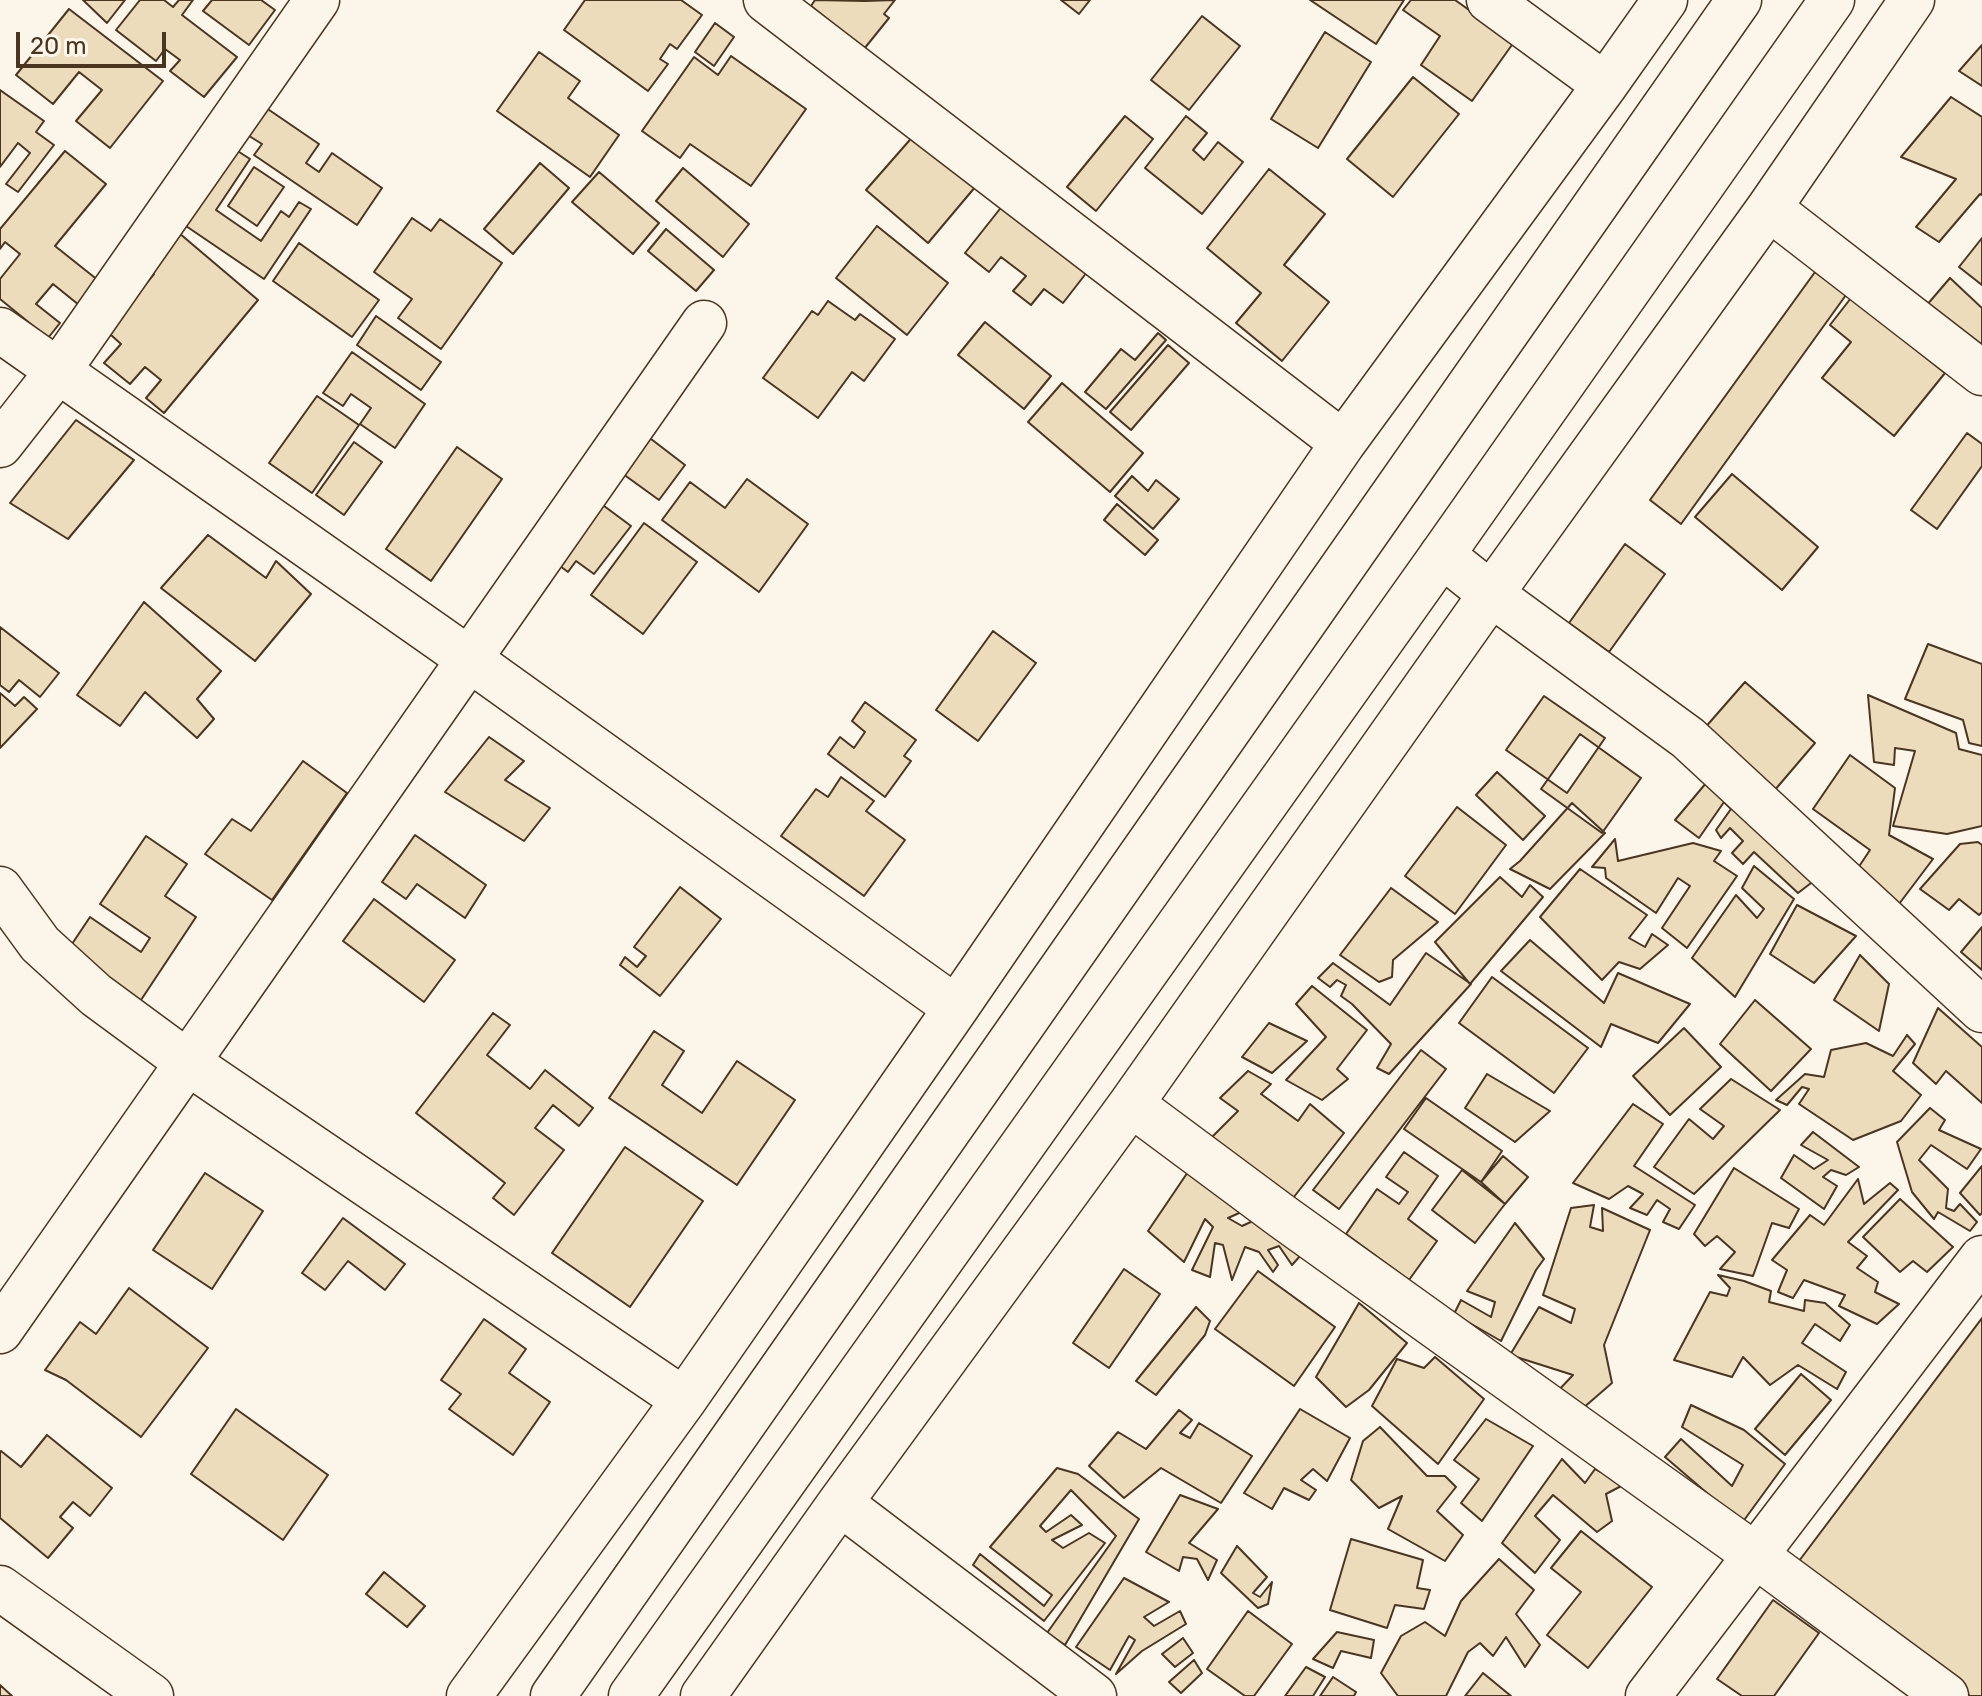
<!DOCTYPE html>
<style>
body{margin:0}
#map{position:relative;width:1982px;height:1696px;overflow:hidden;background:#fbf6e9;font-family:Rubik,sans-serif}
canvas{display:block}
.scale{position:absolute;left:16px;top:32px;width:150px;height:36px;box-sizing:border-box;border:4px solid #4a3520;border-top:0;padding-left:10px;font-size:24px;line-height:28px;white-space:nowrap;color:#4a3520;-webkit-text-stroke:6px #fbf6e9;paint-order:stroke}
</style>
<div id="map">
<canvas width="1982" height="1696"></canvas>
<div class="scale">20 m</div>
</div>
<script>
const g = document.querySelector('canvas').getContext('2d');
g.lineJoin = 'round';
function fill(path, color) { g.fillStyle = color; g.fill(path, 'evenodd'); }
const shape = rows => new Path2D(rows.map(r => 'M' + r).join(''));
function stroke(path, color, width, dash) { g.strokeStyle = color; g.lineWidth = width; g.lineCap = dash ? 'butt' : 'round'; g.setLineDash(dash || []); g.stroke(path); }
const building = shape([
 [83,0,125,0,107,23,83,0],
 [140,0,164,0,173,7,179,0,193,0,182,15,237,57,204,97,170,71,180,60,165,49,156,61,116,30,140,0],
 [212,0,261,0,275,10,249,45,203,11,212,0],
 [585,0,681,0,702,15,677,49,670,44,660,59,668,64,648,91,564,30,585,0],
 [815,0,865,1,895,0,884,14,889,18,864,49,811,6,815,0],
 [1061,0,1090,0,1079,14,1061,0],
 [1310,0,1404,0,1376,44,1310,0],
 [1411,0,1455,0,1514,42,1472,101,1421,65,1440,36,1403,10,1411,0],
 [69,9,163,81,110,148,76,121,102,90,79,72,53,104,16,75,69,9],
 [1202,16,1240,46,1189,110,1151,80,1202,16],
 [715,23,734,37,714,66,695,52,715,23],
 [1325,32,1371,62,1318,148,1271,119,1325,32],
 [1982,45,1982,86,1959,71,1982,45],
 [539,52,580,81,568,98,619,135,590,177,497,111,539,52],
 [731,56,806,109,751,186,690,144,680,158,642,131,694,57,718,75,731,56],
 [1413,77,1459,114,1393,197,1347,159,1413,77],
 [0,90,44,121,36,132,54,145,18,192,6,184,30,153,18,143,0,167,0,90],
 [1951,97,1982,117,1982,195,1980,194,1939,242,1916,227,1956,179,1901,157,1951,97],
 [256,101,319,144,306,163,319,172,332,153,382,188,357,225,254,155,262,144,238,129,256,101],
 [1125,116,1153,139,1096,211,1067,187,1125,116],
 [1186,116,1207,133,1193,150,1204,160,1218,142,1243,162,1202,214,1145,168,1186,116],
 [915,134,976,186,928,243,866,190,915,134],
 [233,148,250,159,216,210,261,241,281,211,289,217,299,202,311,209,264,279,183,224,233,148],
 [65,151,106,184,55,246,99,281,79,305,53,284,36,304,60,323,48,338,0,299,0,279,20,254,5,242,0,249,0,229,65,151],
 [540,163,569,188,513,254,484,229,540,163],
 [254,167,284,187,257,226,228,206,254,167],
 [683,168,749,224,723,257,656,201,683,168],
 [1269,169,1325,214,1284,265,1329,302,1282,361,1236,323,1261,293,1207,248,1269,169],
 [599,172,659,223,633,254,572,202,599,172],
 [1007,200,1091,267,1063,303,1044,289,1031,305,1013,291,1026,276,1001,257,989,272,965,253,1007,200],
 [412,218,431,231,440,219,502,263,441,349,398,318,412,299,374,272,412,218],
 [877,226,948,283,907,335,836,278,877,226],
 [666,229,714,270,696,291,648,251,666,229],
 [179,233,258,300,164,413,146,398,161,380,145,367,130,384,104,363,121,344,101,326,140,291,154,274,148,270,179,233],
 [1982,238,1982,285,1959,267,1982,238],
 [299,243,379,300,352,337,273,281,299,243],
 [1815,272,1846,295,1681,524,1650,500,1815,272],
 [1950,278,1982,308,1982,352,1926,306,1950,278],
 [1851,298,1945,373,1894,436,1822,378,1851,342,1830,325,1851,298],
 [828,301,855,320,860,314,895,339,864,381,852,372,818,418,763,378,812,311,818,315,828,301],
 [376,316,441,362,421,390,357,345,376,316],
 [985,322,1051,376,1024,409,958,355,985,322],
 [1158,333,1166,340,1106,409,1085,392,1121,349,1135,360,1158,333],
 [1168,345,1189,363,1131,430,1110,412,1168,345],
 [352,352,425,404,395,448,360,424,371,408,351,394,343,406,323,393,352,352],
 [1062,383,1143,453,1110,492,1028,422,1062,383],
 [317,396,359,425,312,493,269,463,317,396],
 [76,420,134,460,68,539,10,503,76,420],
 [638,429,685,465,659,500,612,466,638,429],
 [1967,433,1982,444,1982,466,1937,529,1911,510,1967,433],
 [354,442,382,462,344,515,316,495,354,442],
 [457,447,502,479,431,581,386,549,457,447],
 [1732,474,1818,547,1782,590,1695,517,1732,474],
 [1132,476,1148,491,1156,480,1179,499,1153,529,1115,496,1132,476],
 [747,479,808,524,759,592,662,520,690,482,725,508,747,479],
 [592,497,631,526,594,574,576,561,568,572,548,557,592,497],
 [1117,504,1158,540,1145,555,1104,520,1117,504],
 [644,523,697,562,643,634,591,595,644,523],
 [208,535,266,578,276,561,311,594,255,661,161,588,208,535],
 [1625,544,1665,574,1609,652,1569,623,1625,544],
 [144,602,221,671,197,699,214,719,197,738,145,692,120,726,77,695,144,602],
 [0,627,59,673,40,697,19,680,9,692,0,685,0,627],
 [993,631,1036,663,978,741,936,710,993,631],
 [1928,644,1982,664,1982,746,1969,743,1963,720,1905,699,1928,644],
 [1745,682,1815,743,1774,791,1703,730,1745,682],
 [0,693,15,706,24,697,37,709,0,748,0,693],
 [1868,695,1956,733,1959,749,1982,755,1982,826,1947,834,1893,826,1915,751,1895,748,1894,765,1874,762,1868,695],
 [1544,696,1605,738,1567,793,1506,750,1544,696],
 [865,702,916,740,904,756,911,761,885,797,828,754,840,737,854,748,865,732,852,721,865,702],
 [1580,734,1641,778,1602,833,1541,789,1580,734],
 [489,737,524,761,505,780,550,808,524,841,445,792,489,737],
 [1850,755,1895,788,1889,835,1933,859,1899,904,1858,868,1870,850,1813,809,1850,755],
 [303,761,347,793,272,900,205,854,232,819,251,831,303,761],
 [1717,770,1815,880,1798,893,1754,852,1743,864,1732,853,1743,841,1730,828,1721,838,1716,830,1731,809,1724,802,1699,838,1675,820,1717,770],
 [1497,772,1545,816,1523,840,1476,795,1497,772],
 [841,777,874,801,866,811,905,840,864,896,781,836,816,789,828,797,841,777],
 [1572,803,1605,833,1550,889,1510,869,1520,861,1572,803],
 [1457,807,1506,845,1455,914,1405,876,1457,807],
 [415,835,486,885,465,918,417,884,406,899,382,882,415,835],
 [146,836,187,864,165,896,196,917,139,1003,66,953,90,917,141,952,150,938,100,904,146,836],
 [1615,839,1618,861,1693,843,1721,851,1714,861,1737,876,1687,948,1662,928,1690,886,1678,878,1656,913,1606,878,1605,868,1592,867,1615,839],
 [1978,842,1982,845,1982,912,1979,915,1959,899,1949,910,1920,889,1960,844,1978,842],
 [1754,866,1794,899,1735,997,1692,958,1736,895,1757,918,1764,909,1742,888,1754,866],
 [1580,869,1647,915,1629,938,1645,947,1652,934,1668,945,1640,969,1619,962,1602,980,1540,917,1580,869],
 [1500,877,1522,897,1530,885,1543,897,1470,984,1435,942,1500,877],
 [680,887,721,919,660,996,620,965,625,957,637,967,646,956,634,947,680,887],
 [1391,888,1438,922,1393,960,1392,977,1379,982,1340,955,1391,888],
 [374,899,455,960,424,1002,343,941,374,899],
 [1797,905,1856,936,1814,983,1770,954,1797,905],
 [1982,927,1982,970,1961,952,1982,927],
 [1530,940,1604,1003,1618,973,1690,1004,1658,1043,1611,1024,1601,1047,1501,971,1530,940],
 [1426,953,1471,984,1389,1074,1377,1068,1391,1044,1352,1004,1341,996,1346,985,1337,980,1330,987,1318,978,1333,963,1390,1005,1426,953],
 [1860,955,1889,984,1879,1031,1834,1000,1860,955],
 [1492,977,1588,1048,1554,1093,1459,1023,1492,977],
 [1312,986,1367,1030,1337,1069,1348,1079,1322,1100,1286,1080,1326,1037,1296,1004,1312,986],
 [1755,1000,1811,1049,1771,1091,1720,1044,1755,1000],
 [1938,1008,1982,1047,1982,1103,1946,1071,1936,1084,1913,1063,1938,1008],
 [493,1013,510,1025,487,1055,530,1089,545,1070,593,1108,579,1126,553,1105,535,1128,564,1150,514,1215,493,1198,505,1183,416,1113,493,1013],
 [1269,1023,1307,1041,1272,1073,1242,1057,1269,1023],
 [1684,1028,1721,1067,1670,1115,1633,1076,1684,1028],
 [654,1031,684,1051,662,1085,702,1113,737,1061,795,1100,737,1185,609,1098,654,1031],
 [1907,1035,1915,1044,1893,1071,1921,1095,1901,1121,1853,1140,1799,1104,1809,1089,1802,1087,1787,1105,1776,1100,1805,1074,1824,1077,1831,1050,1866,1043,1893,1056,1907,1035],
 [1421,1050,1446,1069,1339,1209,1313,1190,1421,1050],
 [1248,1071,1271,1084,1261,1094,1298,1121,1310,1104,1344,1133,1290,1202,1212,1137,1238,1111,1220,1098,1248,1071],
 [1487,1074,1550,1111,1515,1142,1465,1108,1487,1074],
 [1731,1079,1780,1110,1694,1194,1654,1167,1689,1119,1713,1139,1724,1126,1700,1109,1731,1079],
 [1426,1098,1502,1151,1481,1182,1404,1129,1426,1098],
 [1633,1104,1663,1124,1634,1166,1695,1205,1679,1229,1663,1222,1670,1209,1657,1200,1647,1215,1630,1208,1643,1194,1628,1186,1609,1199,1573,1183,1633,1104],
 [1930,1108,1945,1120,1939,1130,1981,1149,1967,1169,1931,1145,1919,1160,1948,1189,1946,1208,1954,1211,1960,1204,1977,1222,1970,1231,1938,1212,1934,1219,1912,1192,1897,1142,1930,1108],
 [1813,1132,1859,1167,1846,1175,1831,1170,1823,1177,1837,1186,1824,1209,1781,1178,1794,1155,1814,1169,1828,1160,1801,1145,1813,1132],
 [625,1147,703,1201,630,1307,552,1253,625,1147],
 [1404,1152,1438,1176,1408,1219,1437,1241,1409,1280,1346,1234,1377,1189,1399,1204,1408,1192,1386,1177,1404,1152],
 [1503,1156,1528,1177,1505,1204,1481,1182,1503,1156],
 [1194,1163,1257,1205,1228,1218,1242,1226,1266,1215,1309,1246,1292,1265,1279,1246,1268,1250,1278,1265,1273,1272,1259,1252,1245,1247,1232,1280,1223,1245,1215,1243,1210,1277,1192,1270,1213,1227,1205,1219,1184,1262,1148,1231,1194,1163],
 [1982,1166,1982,1213,1980,1215,1960,1193,1982,1166],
 [1734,1168,1799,1209,1789,1228,1772,1223,1753,1276,1720,1269,1735,1252,1717,1236,1705,1246,1694,1234,1734,1168],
 [1462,1170,1505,1204,1475,1243,1432,1210,1462,1170],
 [205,1173,263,1211,212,1289,153,1250,205,1173],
 [1858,1179,1864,1204,1890,1183,1898,1190,1848,1242,1867,1256,1857,1268,1878,1282,1875,1292,1899,1304,1877,1324,1839,1306,1845,1295,1804,1280,1793,1298,1778,1292,1787,1270,1772,1260,1810,1215,1824,1225,1858,1179],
 [1900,1199,1953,1247,1927,1272,1913,1261,1900,1272,1863,1237,1900,1199],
 [1594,1205,1590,1227,1603,1231,1602,1208,1650,1230,1604,1345,1612,1383,1582,1409,1556,1393,1573,1375,1510,1355,1539,1307,1571,1323,1575,1309,1543,1295,1571,1208,1594,1205],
 [343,1218,405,1264,385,1290,348,1261,325,1290,302,1273,343,1218],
 [1515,1223,1544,1259,1536,1270,1501,1341,1454,1314,1461,1300,1491,1317,1495,1302,1467,1291,1515,1223],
 [1124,1269,1160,1294,1109,1368,1073,1343,1124,1269],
 [1258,1271,1335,1327,1294,1386,1215,1329,1258,1271],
 [1718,1275,1744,1281,1771,1291,1769,1302,1804,1311,1805,1300,1825,1303,1850,1325,1840,1341,1815,1324,1802,1343,1846,1372,1837,1389,1798,1365,1770,1385,1743,1357,1732,1377,1674,1360,1710,1292,1727,1296,1730,1288,1718,1275],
 [129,1288,208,1348,141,1437,66,1380,45,1370,80,1322,96,1334,129,1288],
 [1359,1303,1407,1343,1369,1390,1346,1407,1316,1377,1359,1303],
 [1196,1307,1210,1321,1205,1335,1156,1395,1136,1381,1196,1307],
 [1982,1318,1982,1696,1970,1696,1799,1561,1982,1318],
 [484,1319,526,1349,509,1373,550,1402,513,1455,449,1409,461,1394,441,1380,484,1319],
 [1435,1357,1484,1399,1438,1464,1372,1406,1397,1359,1424,1368,1435,1357],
 [1801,1374,1831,1400,1785,1455,1755,1429,1801,1374],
 [1691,1405,1744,1430,1785,1464,1742,1523,1665,1457,1681,1439,1732,1486,1743,1465,1682,1427,1691,1405],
 [236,1409,328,1475,283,1540,191,1474,236,1409],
 [1300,1409,1350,1438,1327,1481,1313,1469,1301,1480,1316,1490,1309,1500,1284,1488,1272,1509,1244,1493,1300,1409],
 [1179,1410,1192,1420,1180,1433,1190,1438,1199,1423,1252,1456,1221,1503,1161,1468,1124,1498,1089,1466,1118,1432,1146,1449,1179,1410],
 [1486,1419,1533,1446,1482,1521,1461,1503,1479,1479,1454,1460,1486,1419],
 [1380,1427,1427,1476,1445,1476,1456,1487,1437,1511,1463,1535,1445,1561,1388,1529,1402,1496,1379,1508,1351,1480,1363,1441,1380,1427],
 [47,1435,112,1488,90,1516,73,1502,60,1517,73,1528,48,1558,0,1518,0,1452,1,1451,21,1467,47,1435],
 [1562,1459,1585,1483,1595,1469,1625,1484,1606,1494,1612,1521,1597,1532,1553,1495,1535,1516,1560,1540,1535,1573,1502,1543,1562,1459],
 [1057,1468,1078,1474,1139,1519,1065,1645,1047,1633,1116,1536,1071,1490,1040,1526,1046,1532,1071,1515,1082,1525,1052,1540,1063,1548,1089,1533,1105,1543,1044,1621,973,1565,980,1554,1044,1606,1052,1595,990,1547,1057,1468],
 [1180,1495,1218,1509,1189,1543,1217,1560,1208,1580,1197,1559,1183,1557,1179,1571,1146,1552,1180,1495],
 [1581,1531,1652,1587,1588,1668,1547,1635,1581,1592,1551,1568,1581,1531],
 [1351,1539,1423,1560,1417,1588,1430,1590,1424,1609,1395,1605,1387,1628,1330,1610,1351,1539],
 [1237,1546,1267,1577,1253,1593,1260,1597,1272,1582,1268,1604,1258,1608,1221,1573,1237,1546],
 [1499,1559,1534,1590,1516,1614,1540,1645,1525,1667,1506,1637,1493,1656,1480,1643,1468,1652,1446,1696,1398,1696,1381,1673,1401,1636,1425,1622,1445,1636,1461,1601,1499,1559],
 [384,1572,425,1606,407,1627,366,1594,384,1572],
 [1124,1578,1169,1602,1144,1617,1154,1626,1180,1611,1186,1624,1142,1651,1116,1674,1135,1640,1129,1636,1110,1670,1076,1647,1124,1578],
 [1773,1600,1819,1633,1774,1696,1742,1696,1717,1679,1773,1600],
 [1248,1611,1292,1644,1254,1696,1245,1696,1207,1669,1248,1611],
 [1337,1632,1374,1640,1371,1658,1341,1651,1333,1668,1313,1659,1337,1632],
 [1183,1638,1193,1653,1175,1667,1162,1654,1183,1638],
 [1194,1660,1202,1673,1181,1693,1169,1682,1194,1660],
 [1306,1667,1325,1677,1313,1696,1285,1696,1306,1667],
 [1483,1673,1511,1696,1465,1696,1483,1673],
 [1333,1677,1356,1692,1354,1696,1320,1696,1333,1677],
 [0,1685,12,1696,0,1696,0,1685]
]);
fill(building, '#ecdcbc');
stroke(building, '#4a3520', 2);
const minor = shape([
 [766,0,1343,443],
 [1489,0,1605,85],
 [1769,208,1982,373],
 [0,330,469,659,956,1008],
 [0,445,58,371,317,0],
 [1442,555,1491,594,1688,738,1982,1010],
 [0,889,40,944,96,995,187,1062,684,1400],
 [1131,1104,1283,1217,1755,1555,1946,1696],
 [0,1331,704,323],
 [840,1503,1094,1696],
 [0,1588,151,1696],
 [469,1696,684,1400,956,1008,1343,443,1605,85,1665,0],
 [703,1696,840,1503,1131,1104,1491,594,1769,208,1912,0],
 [1648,1696,1982,1258]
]);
const trunk = shape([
 [553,1696,1739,0],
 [631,1696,1442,555,1832,0]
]);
stroke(minor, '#4a3520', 47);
stroke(trunk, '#4a3520', 47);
stroke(minor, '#fbf6e9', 44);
stroke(trunk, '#fbf6e9', 44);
</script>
